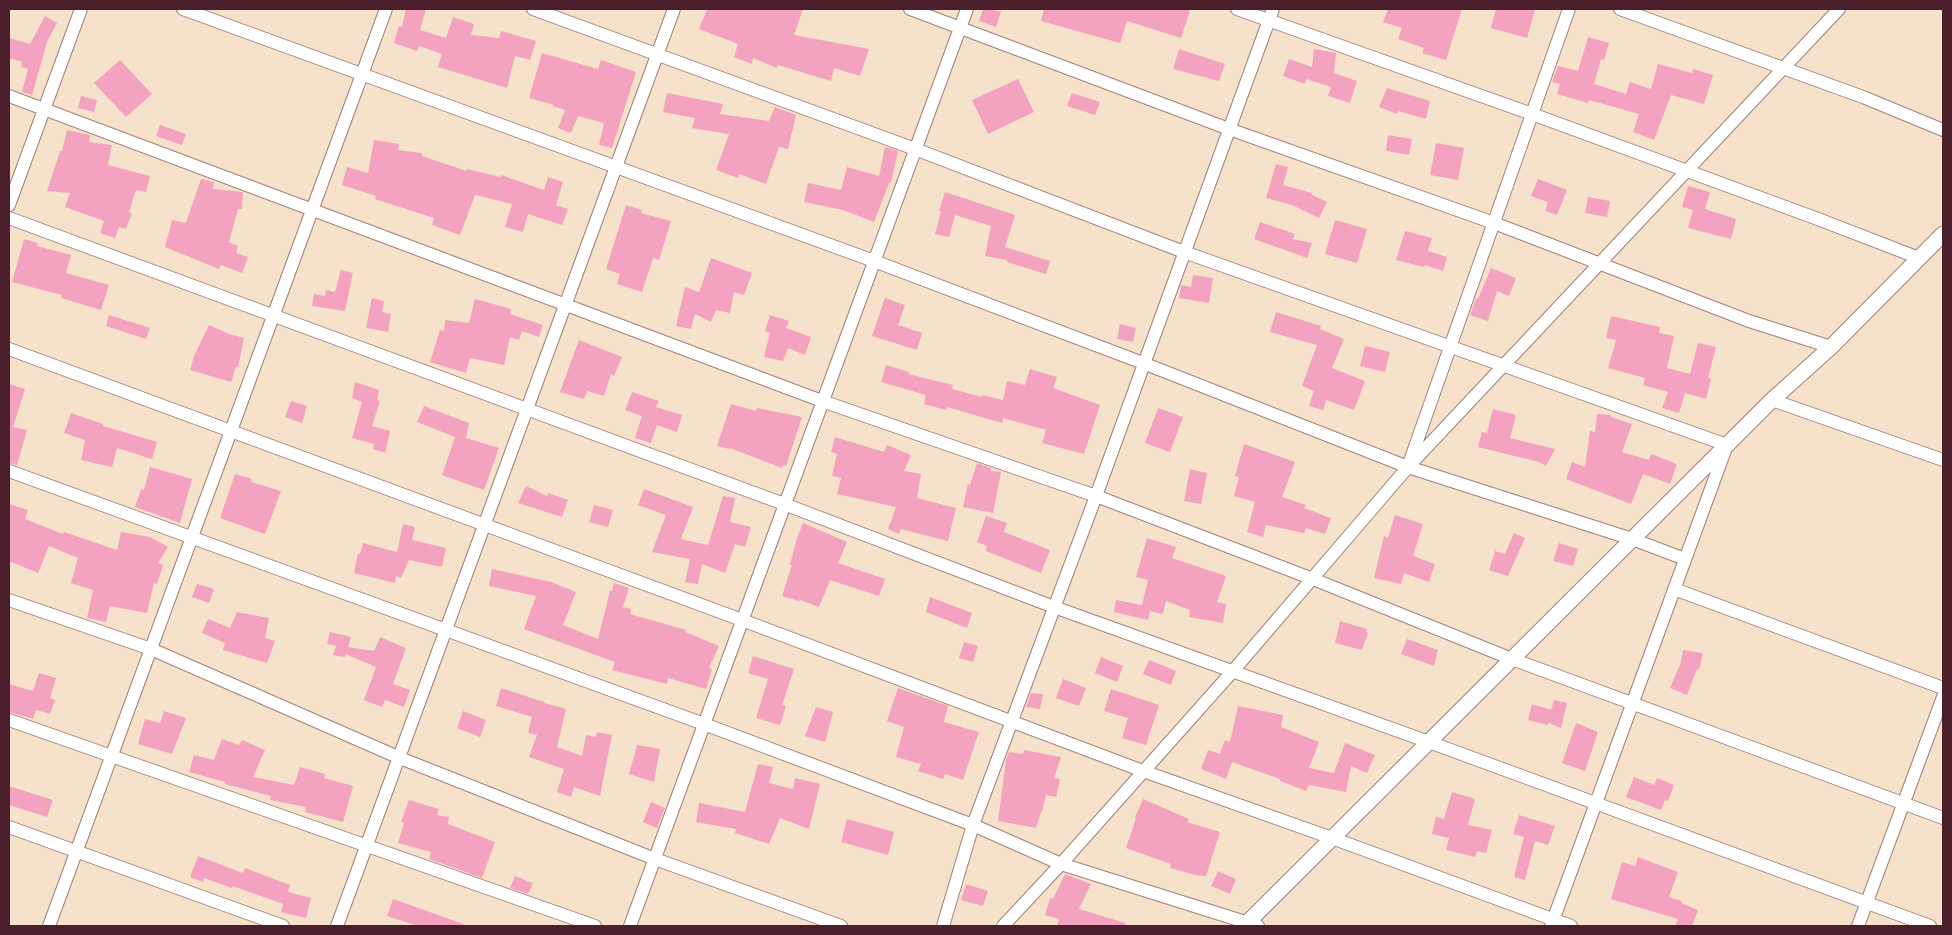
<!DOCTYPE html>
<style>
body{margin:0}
#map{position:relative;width:1952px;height:935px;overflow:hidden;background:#f6e2ca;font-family:"EB Garamond",serif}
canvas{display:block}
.frame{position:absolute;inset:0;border:10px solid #4a1f2b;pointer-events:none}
</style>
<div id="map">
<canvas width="1952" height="935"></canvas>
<div class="frame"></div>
</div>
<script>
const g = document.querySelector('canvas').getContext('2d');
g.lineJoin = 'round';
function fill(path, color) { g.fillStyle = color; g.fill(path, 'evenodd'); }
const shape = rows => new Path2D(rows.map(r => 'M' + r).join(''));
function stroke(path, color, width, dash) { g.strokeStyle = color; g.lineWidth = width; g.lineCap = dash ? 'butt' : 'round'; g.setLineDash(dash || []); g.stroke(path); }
fill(shape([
 [406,9,426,9,420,30,446,38,453,17,474,24,471,35,499,38,501,31,536,41,530,60,515,56,507,88,438,67,442,54,419,46,417,51,394,43,399,26,402,27],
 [707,9,803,9,794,35,869,49,860,76,834,68,831,81,778,65,777,68,753,58,752,64,734,57,738,44,699,29],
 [983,9,991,9,1001,12,996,27,979,21],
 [1044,9,1183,9,1190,11,1181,38,1127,21,1120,43,1041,21],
 [1388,9,1462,9,1446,60,1422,53,1424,48,1398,39,1402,28,1383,22],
 [1496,9,1535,9,1527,38,1491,28],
 [45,16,57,23,47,42,32,95,22,92,28,69,21,67,22,62,9,58,9,38,30,44],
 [1588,37,1609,43,1604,60,1601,59,1594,84,1626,94,1630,82,1651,89,1658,64,1692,73,1693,69,1713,75,1704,104,1671,95,1654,140,1633,132,1639,114,1589,100,1588,103,1557,94,1560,84,1552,82,1558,66,1578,71],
 [1179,49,1225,64,1219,81,1173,69],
 [1314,49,1336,53,1334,73,1357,81,1350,103,1328,96,1331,87,1306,79,1305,84,1283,76,1289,59,1312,67],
 [542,53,598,69,601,60,636,72,612,148,599,145,604,123,578,116,571,133,558,128,565,110,553,106,554,105,529,98],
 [120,60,152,94,126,117,94,83],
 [1018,79,1034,112,988,134,972,100],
 [1387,88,1430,101,1426,119,1398,111,1397,114,1379,107],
 [667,93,723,104,720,114,769,121,775,107,796,115,788,149,779,147,766,184,739,174,738,178,716,170,729,134,692,128,695,118,663,112],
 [1072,93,1100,102,1095,115,1067,106],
 [81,96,97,100,94,112,78,108],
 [160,125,186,134,182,145,156,136],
 [67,130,90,135,89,142,112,145,108,165,150,176,146,192,136,190,129,212,132,213,126,229,119,227,115,238,100,233,104,221,65,207,70,193,47,191,60,151,62,151],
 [1388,135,1412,139,1409,155,1386,151],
 [374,140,399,144,398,150,422,153,422,156,466,171,467,169,500,177,501,175,544,190,548,177,563,182,556,205,568,209,562,225,528,214,523,232,505,227,512,204,475,195,460,235,432,225,434,218,375,199,376,196,342,185,347,167,368,173],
 [1436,143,1464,148,1458,180,1430,175],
 [885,147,898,151,891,183,889,183,874,222,843,210,804,202,808,183,841,190,847,167,879,176],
 [1276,164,1288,167,1283,185,1312,193,1312,195,1327,202,1319,218,1292,205,1266,198],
 [201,179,214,182,213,189,243,192,242,209,238,209,229,242,238,246,236,253,248,257,242,273,221,265,219,269,165,247,172,220,186,223],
 [1538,179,1567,190,1557,215,1545,211,1548,202,1531,196],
 [1688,186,1710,192,1705,209,1736,219,1731,239,1688,228,1693,210,1682,207],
 [945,192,1015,215,1005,247,1050,261,1046,274,1007,262,1007,260,985,256,991,226,955,215,949,237,935,234,941,211,939,211],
 [1588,197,1610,201,1607,217,1585,213],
 [626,205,642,210,641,213,671,221,659,260,653,258,642,292,617,284,620,274,606,269],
 [1335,220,1367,229,1357,263,1325,254],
 [1260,222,1295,234,1293,239,1312,243,1307,258,1254,239],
 [1405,231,1432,238,1428,251,1447,257,1443,271,1425,265,1424,267,1396,260],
 [24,239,38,243,37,246,71,255,66,273,109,285,101,310,61,298,62,295,12,282],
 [711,258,752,273,744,295,734,292,730,313,716,310,711,322,695,314,691,329,676,326,685,287,699,292],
 [1491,268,1516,278,1509,296,1497,291,1488,321,1470,315,1476,299,1478,299],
 [341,270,353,273,345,311,312,306,314,294,325,296,326,290,335,292],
 [1193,275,1213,278,1209,303,1179,298,1181,285,1191,287],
 [372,298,384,301,382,312,391,314,388,332,366,328],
 [885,298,905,305,898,325,922,333,917,350,872,336],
 [475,299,511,309,510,314,543,325,539,337,522,331,519,340,510,337,504,365,470,358,466,373,430,362,440,330,444,331,445,320,469,323],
 [1276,312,1321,326,1320,329,1344,339,1332,368,1365,381,1354,410,1326,400,1323,410,1309,406,1314,391,1302,386,1317,345,1270,332],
 [109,315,150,328,146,339,106,326],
 [770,315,789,321,786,328,811,337,805,355,788,348,783,361,764,357,770,333,765,331],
 [1611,316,1660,327,1659,333,1674,336,1667,368,1690,374,1698,343,1716,347,1708,378,1711,379,1706,399,1685,393,1679,413,1662,408,1668,392,1643,385,1645,378,1608,368,1616,340,1606,338],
 [1120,324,1136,328,1133,342,1117,339],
 [209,325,229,334,244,338,238,367,236,367,231,382,190,370,194,356],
 [579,340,622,357,614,376,611,374,604,396,587,391,584,399,560,392],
 [1365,346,1390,352,1385,372,1360,366],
 [886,365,909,372,908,374,953,385,952,389,982,397,982,395,1003,400,1007,381,1025,385,1030,369,1057,377,1053,388,1100,405,1084,454,1042,443,1046,430,1003,418,1002,423,947,407,946,410,924,404,926,395,881,382],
 [355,382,379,390,377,400,380,401,372,426,390,431,385,453,373,449,374,444,352,438,362,402,352,398],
 [9,384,25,389,13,427,27,430,17,465,9,463],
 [632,392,659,401,656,407,682,415,677,432,657,425,651,443,635,438,642,416,625,410],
 [291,401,307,406,302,423,285,417],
 [731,404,756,411,757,408,802,417,786,466,783,465,782,468,730,448,729,449,717,446],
 [424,406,469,423,466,438,499,448,484,490,442,475,455,437,417,422],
 [1158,408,1183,417,1170,452,1145,443],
 [1493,409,1516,415,1510,438,1555,449,1546,466,1539,462,1478,447,1482,432,1487,433],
 [71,413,103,424,103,426,157,442,152,459,117,448,112,467,81,460,85,440,64,433],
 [1597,414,1611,415,1611,417,1632,424,1622,452,1649,460,1651,454,1677,464,1670,484,1643,474,1631,504,1566,479,1572,462,1585,467,1590,431,1595,432],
 [835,437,884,452,887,445,911,455,904,471,921,474,917,498,956,508,948,541,901,529,899,534,888,529,896,507,837,494,841,478,832,476,837,454,831,452],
 [1244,444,1295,462,1282,497,1306,505,1304,508,1331,518,1325,534,1306,528,1304,533,1266,525,1263,537,1247,532,1255,502,1234,496,1239,477,1235,476],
 [977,463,991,468,991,471,1001,472,993,513,963,507,968,484,970,485],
 [150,467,192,479,180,523,135,507,141,489,144,490],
 [1190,469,1207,473,1201,504,1184,501],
 [235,474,252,479,251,482,281,491,265,534,220,518],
 [526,486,547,496,548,493,568,500,562,517,518,503],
 [644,489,693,507,681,539,708,545,723,496,735,498,730,522,751,527,745,547,735,544,725,573,702,564,698,584,685,582,690,559,652,552,666,515,638,505],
 [9,504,28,510,25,519,63,534,64,532,117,550,121,532,150,537,168,547,158,563,163,565,157,584,154,583,147,613,110,606,106,622,87,618,93,590,71,583,78,558,49,546,38,573,9,561],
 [594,505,613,510,608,527,589,522],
 [1395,515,1423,524,1413,556,1435,564,1429,582,1404,573,1401,584,1374,578,1384,536,1388,538],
 [986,516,1007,523,1004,532,1050,550,1041,573,986,551,987,546,977,542],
 [803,523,847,542,838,563,885,579,879,596,830,580,819,607,800,600,799,601,782,596,792,565,790,565,797,538],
 [403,524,415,527,412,540,446,548,442,567,409,560,401,578,396,576,395,583,354,573,358,554,360,554,363,543,397,552],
 [1514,533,1525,538,1508,576,1489,570,1495,551,1505,554],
 [1147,538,1176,547,1172,558,1226,576,1217,602,1226,604,1223,623,1189,617,1190,610,1166,601,1163,614,1150,611,1148,620,1114,612,1116,600,1142,605,1148,580,1136,577],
 [1559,543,1578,549,1573,566,1553,561],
 [492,569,551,582,576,592,563,625,598,639,610,591,612,591,614,583,629,588,623,607,631,609,630,614,686,630,685,632,719,646,709,668,712,669,706,689,668,678,667,684,612,670,615,662,524,629,536,596,489,586],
 [197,584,214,589,209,603,192,597],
 [930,597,972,613,967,628,926,612],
 [237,612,269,618,265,638,275,641,267,663,223,650,225,643,202,633,208,619,230,628],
 [1340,621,1367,629,1366,632,1368,633,1362,650,1335,643],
 [330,632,351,637,348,647,374,651,380,637,406,648,393,684,410,690,404,707,385,700,382,707,364,700,376,667,346,654,345,657,333,655,336,646,327,644],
 [1407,639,1438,650,1434,666,1401,654],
 [964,642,978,646,973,662,959,658],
 [1683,650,1703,653,1699,670,1697,669,1687,695,1670,688,1681,662],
 [753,656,794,669,782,705,786,706,780,725,756,718,768,679,748,673],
 [1101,657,1123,666,1117,682,1095,673],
 [1149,660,1176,671,1171,685,1143,674],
 [39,673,56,678,50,698,55,700,50,714,36,710,33,719,9,712,9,684,33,691],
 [1063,679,1086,688,1079,706,1056,698],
 [501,688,544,702,544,703,566,709,557,747,582,756,586,735,596,737,597,732,612,735,600,796,574,787,571,797,557,792,564,769,529,757,537,735,528,733,532,717,496,706],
 [898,688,948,706,944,722,979,732,963,780,945,774,943,779,918,771,921,764,896,757,904,727,887,721],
 [1111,689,1159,705,1146,745,1122,738,1128,718,1104,711],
 [1031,693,1043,694,1040,709,1026,707],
 [1554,700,1567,703,1561,728,1549,723,1548,725,1528,720,1532,704,1551,710],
 [1238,706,1283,715,1281,727,1319,742,1309,768,1334,773,1345,743,1375,755,1367,773,1351,766,1346,792,1309,785,1306,791,1280,781,1280,779,1232,762,1226,779,1201,769,1208,750,1220,754,1225,740,1230,742],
 [816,707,833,712,825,742,805,736],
 [164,711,186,718,172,754,138,744,145,719,160,723],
 [463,711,486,720,480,737,457,728],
 [1576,723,1598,732,1585,771,1562,763],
 [222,739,239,745,242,740,265,750,253,777,294,785,300,767,325,774,324,778,353,786,343,822,305,812,306,807,270,800,271,796,225,784,225,782,189,772,194,755,214,760],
 [637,745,660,749,654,782,629,774],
 [1024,750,1061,757,1054,778,1060,779,1056,797,1046,795,1042,812,1041,812,1036,828,998,821,1006,760,1009,752,1023,754],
 [758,764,773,767,769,783,793,789,795,778,820,784,809,829,780,818,769,844,735,833,736,829,696,822,699,803,745,812],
 [1634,777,1654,785,1657,778,1674,785,1668,801,1665,800,1661,810,1626,797],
 [9,786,53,800,47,817,9,805],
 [1452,792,1475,799,1468,825,1492,830,1486,853,1477,851,1475,857,1446,850,1449,838,1432,834,1436,817,1444,819],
 [1143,799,1189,819,1187,822,1220,832,1206,876,1195,875,1170,868,1171,864,1126,848,1136,818,1135,817],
 [409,800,439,809,437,815,449,817,448,824,495,842,482,878,429,859,431,852,398,843,404,823,401,822],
 [651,802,665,808,657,828,643,822],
 [1519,815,1555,826,1548,845,1535,841,1525,880,1514,877,1524,837,1513,834],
 [847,819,894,832,888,855,841,842],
 [198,856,243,873,245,868,290,885,288,892,311,898,306,918,281,912,283,904,233,886,232,888,204,878,203,882,190,877],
 [1638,857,1678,872,1669,897,1682,901,1681,903,1698,910,1692,926,1675,926,1678,919,1611,899,1622,862,1635,866],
 [1218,871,1236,879,1230,894,1211,886],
 [1065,874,1091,884,1079,909,1125,923,1125,926,1057,926,1059,919,1045,915,1050,898,1053,899],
 [515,876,533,883,528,894,510,888],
 [966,884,988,891,983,906,961,900],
 [393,899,466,925,466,926,418,926,387,916]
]), '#f3a2bf');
const minor = shape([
 [183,9,874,261,1143,363,1408,467,1632,539,1685,559],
 [533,9,915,149,1184,252,1727,445,1551,926],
 [910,9,1229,129,1494,223,1749,321,1831,347],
 [1237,9,1532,114,1818,219,1919,258],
 [1620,9,1863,97,1943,130],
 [9,96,822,401,1096,496,1313,579,1512,659,1943,818],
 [9,205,81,9],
 [9,218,784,504,1054,607,1429,742,1930,926],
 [9,349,742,620,1143,771,1332,838,1571,926],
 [1772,400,1943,460],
 [1410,461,1569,9],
 [9,471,704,724,973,825,1061,864,1258,926],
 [1674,589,1943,688],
 [9,600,151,649,400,758,655,859,841,926],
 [9,720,595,926],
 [9,827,283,926],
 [49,926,386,9],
 [337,926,674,9],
 [630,926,967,9],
 [943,926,973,825,1096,496,1273,9],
 [1003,926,1061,864,1232,672,1408,467,1839,9],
 [1858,926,1943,697]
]);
const tertiary = shape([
 [1244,926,1772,400,1831,347,1943,234]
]);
stroke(minor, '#a0807a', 14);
stroke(tertiary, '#a0807a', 17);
stroke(minor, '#fff', 12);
stroke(tertiary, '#fff', 15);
</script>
